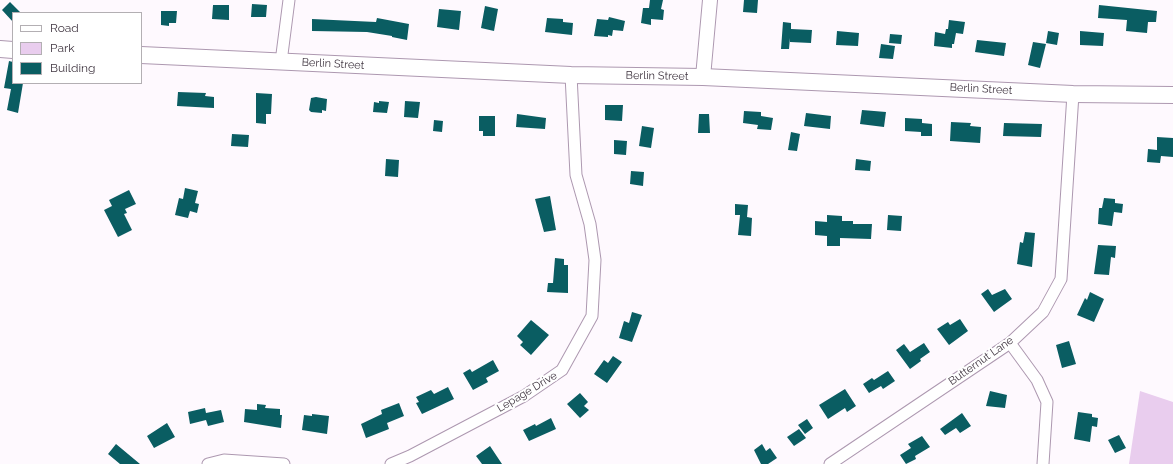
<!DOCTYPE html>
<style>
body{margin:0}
#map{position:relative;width:1173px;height:464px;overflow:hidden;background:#fef9fe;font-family:Raleway,sans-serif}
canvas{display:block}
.legend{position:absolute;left:12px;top:12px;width:130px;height:72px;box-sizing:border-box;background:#fff;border:1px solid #b3afb3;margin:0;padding:5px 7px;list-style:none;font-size:12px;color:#403641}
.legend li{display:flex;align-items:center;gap:8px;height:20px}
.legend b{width:20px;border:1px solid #b3afb3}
</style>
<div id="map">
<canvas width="1173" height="464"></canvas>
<ul class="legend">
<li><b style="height:5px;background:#fff"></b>Road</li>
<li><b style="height:11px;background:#e9cdee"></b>Park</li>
<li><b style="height:11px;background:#0a5d62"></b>Building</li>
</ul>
</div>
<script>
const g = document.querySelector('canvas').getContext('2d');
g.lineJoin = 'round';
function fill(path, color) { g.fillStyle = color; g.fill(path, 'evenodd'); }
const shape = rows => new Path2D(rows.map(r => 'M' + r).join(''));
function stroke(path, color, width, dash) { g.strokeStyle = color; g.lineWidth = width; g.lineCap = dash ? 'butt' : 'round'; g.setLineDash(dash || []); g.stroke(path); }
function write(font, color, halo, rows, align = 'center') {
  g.font = font + ' Raleway,sans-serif'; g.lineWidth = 4; g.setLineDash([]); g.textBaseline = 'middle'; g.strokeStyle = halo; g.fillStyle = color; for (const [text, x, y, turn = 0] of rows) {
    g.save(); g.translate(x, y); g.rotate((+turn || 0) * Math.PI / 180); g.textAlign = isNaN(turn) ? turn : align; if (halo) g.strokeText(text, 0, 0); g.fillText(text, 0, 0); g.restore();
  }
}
fill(shape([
 [1140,391,1173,402,1173,464,1129,464]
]), '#e9cdee');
fill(shape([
 [650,0,663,0,661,9,664,10,663,20,651,19,651,25,641,23,643,8,649,8],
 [744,0,758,0,757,13,743,12],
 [10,2,21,13,13,13,13,22,2,10],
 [252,4,267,5,266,17,251,17],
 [213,5,229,5,229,20,212,19],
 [1099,5,1157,11,1156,22,1148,22,1147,33,1126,31,1127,20,1098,18],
 [485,6,498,9,494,31,481,28],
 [439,9,461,11,459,30,437,27],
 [161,11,177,11,176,23,169,23,169,26,161,25],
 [609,17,625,21,623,31,613,30,612,36,608,35,608,37,594,36,597,19,608,20],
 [377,18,409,24,407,40,392,37,392,36,367,32,312,31,312,19,376,22],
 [547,18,563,19,563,22,573,23,572,35,545,32],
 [949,20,965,22,963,34,956,33,954,44,952,44,952,48,934,46,935,32,945,34,946,29,948,29],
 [783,22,791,23,791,29,812,30,811,43,790,42,790,38,789,49,781,49],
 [837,31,859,33,858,46,836,45],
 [1048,31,1059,33,1057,45,1046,43],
 [1080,31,1104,33,1103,46,1080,45],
 [890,34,902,35,901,44,889,43],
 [977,40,1006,43,1004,56,975,52],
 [1033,42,1046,44,1040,68,1028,65],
 [881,44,895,46,893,59,879,58],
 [9,61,13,62,13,83,23,83,18,113,7,110,11,89,4,88],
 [178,92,206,93,205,96,214,97,214,108,177,106],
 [256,93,272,94,271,114,266,114,266,124,256,123],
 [316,97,327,99,326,111,322,110,322,113,311,112,309,110,311,98],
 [379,101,389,102,387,113,373,112,374,102,379,103],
 [405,101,420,102,418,118,404,117],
 [605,105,623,105,622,121,605,120],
 [862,110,886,112,884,127,860,124],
 [744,111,761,112,761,116,773,118,771,130,757,129,758,125,743,123],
 [806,113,831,116,830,129,804,126],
 [517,114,546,118,545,129,516,127],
 [699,114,709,114,710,133,698,133],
 [479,116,495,116,495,136,483,136,483,131,479,131],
 [905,118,922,119,922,123,932,124,932,136,921,136,921,132,905,131],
 [434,120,443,121,442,132,433,131],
 [951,122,971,123,970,126,981,127,980,143,950,141],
 [1004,123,1042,124,1041,137,1003,136],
 [642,126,654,128,651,148,639,146],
 [791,132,800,134,797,151,788,150],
 [232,134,249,135,248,147,231,146],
 [1157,137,1173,138,1173,157,1161,156,1160,163,1147,162,1148,149,1157,150],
 [614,140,627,141,626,155,614,154],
 [386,159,399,160,398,177,385,176],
 [856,159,871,161,870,171,855,170],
 [631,171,644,172,643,186,630,184],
 [185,188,198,191,195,203,199,204,197,213,190,211,188,218,175,215,179,198,183,199],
 [129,190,136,204,125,209,127,213,124,214,132,230,118,237,104,210,112,206,109,200],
 [550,196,556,230,544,232,535,199],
 [1104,198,1115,199,1115,203,1123,204,1122,213,1114,212,1112,226,1098,224,1099,208,1102,208],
 [735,204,748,205,747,217,752,218,751,236,738,235,740,215,735,215],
 [827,215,842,216,842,221,853,221,853,224,872,224,871,239,840,238,840,246,827,246,827,236,815,235,815,221,827,222],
 [888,215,902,216,901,231,887,230],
 [1025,232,1035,233,1032,267,1017,264,1020,242,1023,243],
 [1098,245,1116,246,1115,258,1111,257,1109,275,1094,274],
 [555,258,564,259,564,265,568,265,568,293,547,292,548,283,553,283],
 [988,289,992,295,1005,289,1012,299,994,312,981,294],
 [1090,292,1104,299,1094,322,1077,315,1085,298,1087,300],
 [632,312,642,315,632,342,619,338,624,321,629,323],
 [960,319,968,331,949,345,937,329,948,322,950,325],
 [531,320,549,335,531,355,520,345,523,342,517,336],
 [1069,341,1076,364,1062,368,1056,345],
 [924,343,930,352,920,359,921,361,910,369,896,350,904,344,910,352],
 [613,356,622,362,607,383,594,374,604,360,608,363],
 [493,360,499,371,486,378,488,382,473,390,463,373,470,369,472,372],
 [888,371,895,381,883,389,881,386,869,393,863,384,872,378,874,380],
 [448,387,454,399,422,414,416,403,419,402,416,397,431,390,434,394],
 [845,389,856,406,847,412,845,408,828,419,819,405],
 [990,391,1007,395,1005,408,986,406],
 [580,393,588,402,584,406,589,410,580,418,567,404],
 [399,403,404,416,387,423,389,429,366,438,361,424,382,414,381,410],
 [257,404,266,405,265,408,280,409,280,415,282,415,281,428,244,422,245,409,257,410],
 [205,408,206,413,221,410,224,422,208,426,206,420,190,424,188,412],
 [1078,412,1092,414,1092,417,1098,418,1097,427,1092,426,1090,442,1074,439],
 [962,413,971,426,960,433,956,428,945,435,940,429],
 [312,414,329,416,327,434,302,430,304,415,312,416],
 [551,418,556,429,529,441,523,430,535,424,536,426],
 [807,419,813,428,805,434,798,425],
 [167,423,175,437,154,448,147,436],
 [799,429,806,438,794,446,787,437],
 [1119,435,1126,448,1115,453,1108,440],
 [922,436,930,447,915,456,916,459,906,464,900,455,911,448,908,444],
 [116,444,140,464,120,464,108,454],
 [762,444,766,451,770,448,777,458,768,464,761,464,754,450],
 [490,446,502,464,482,464,476,456]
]), '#0a5d62');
const minor = shape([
 [281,62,289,0],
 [1010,343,1037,380,1047,402,1043,464],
 [208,464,224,460,284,464],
 [391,464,410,456,524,396,562,370,592,316,595,260,590,224,576,175,571,75],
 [830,464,1010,343,1043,312,1061,279,1073,94]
]);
const tertiary = shape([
 [703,77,710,0]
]);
const secondary = shape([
 [0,49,13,50],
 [141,55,571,75,703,77,1073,94,1173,95]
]);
stroke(minor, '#ad98b0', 13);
stroke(tertiary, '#ad98b0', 16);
stroke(secondary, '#ad98b0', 18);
stroke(minor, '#fff', 11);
stroke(tertiary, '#fff', 14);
stroke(secondary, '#fff', 16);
write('11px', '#403641', '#fff', [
 ["Berlin Street",333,64,3],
 ["Berlin Street",657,76,1],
 ["Berlin Street",981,89,3],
 ["Butternut Lane",981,361,-35],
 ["Lepage Drive",527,392,-31]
]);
</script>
